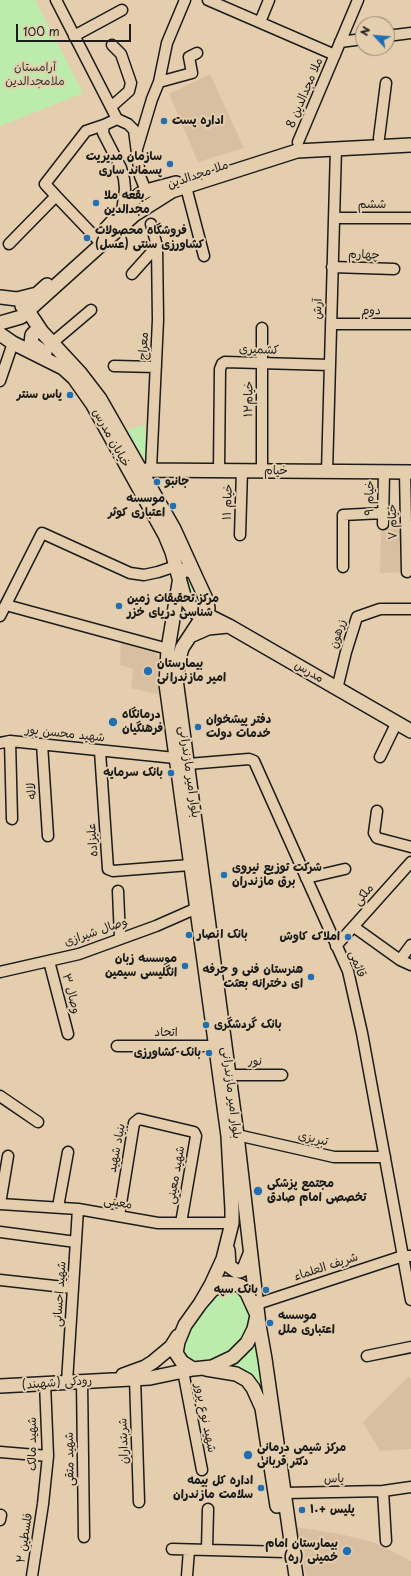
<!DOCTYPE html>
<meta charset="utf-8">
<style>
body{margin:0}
#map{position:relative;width:411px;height:1576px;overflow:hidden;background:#e5ceae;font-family:"Playpen Sans",sans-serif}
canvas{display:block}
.north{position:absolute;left:355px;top:16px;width:40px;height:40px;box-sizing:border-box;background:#e5ceae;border:1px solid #958774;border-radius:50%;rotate:296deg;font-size:11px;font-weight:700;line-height:16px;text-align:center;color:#1c1c1c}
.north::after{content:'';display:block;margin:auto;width:14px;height:18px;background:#1f6fb2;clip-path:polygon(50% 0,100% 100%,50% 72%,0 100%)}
.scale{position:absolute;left:16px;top:24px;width:115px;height:18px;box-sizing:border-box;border:2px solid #1c1c1c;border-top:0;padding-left:5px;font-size:12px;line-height:14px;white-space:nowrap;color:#1c1c1c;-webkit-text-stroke:3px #e5ceae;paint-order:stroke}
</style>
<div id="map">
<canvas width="411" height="1576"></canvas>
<div class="north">N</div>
<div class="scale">100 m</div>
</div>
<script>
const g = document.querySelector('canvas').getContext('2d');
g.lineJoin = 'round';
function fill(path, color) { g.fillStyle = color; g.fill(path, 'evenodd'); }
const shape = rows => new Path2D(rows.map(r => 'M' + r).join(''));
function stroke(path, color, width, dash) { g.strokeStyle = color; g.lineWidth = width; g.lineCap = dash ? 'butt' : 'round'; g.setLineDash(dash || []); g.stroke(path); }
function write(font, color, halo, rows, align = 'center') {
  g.font = font + ' "Playpen Sans","Playpen Sans Arabic",sans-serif'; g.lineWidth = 4; g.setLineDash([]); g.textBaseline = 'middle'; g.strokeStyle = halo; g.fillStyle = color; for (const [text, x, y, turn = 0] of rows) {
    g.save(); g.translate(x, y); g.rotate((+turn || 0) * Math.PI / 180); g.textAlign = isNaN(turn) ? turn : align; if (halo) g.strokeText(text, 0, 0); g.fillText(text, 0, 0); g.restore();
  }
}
fill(shape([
 [210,74,244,148,198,162,169,94],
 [381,528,403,530,405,572,380,573],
 [121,643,154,650,163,665,165,696,131,688,133,669,120,665],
 [409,1376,411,1379,411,1449,380,1451,363,1422],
 [296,1527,344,1535,373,1542,411,1561,411,1576,306,1576]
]), '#d8bfa0');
fill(shape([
 [0,0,35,0,83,93,0,126],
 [145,425,146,461,126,430],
 [191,573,202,606,199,607,193,604,184,575],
 [226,1288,235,1290,244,1299,249,1309,249,1319,245,1337,231,1351,216,1358,202,1362,190,1361,183,1353,184,1342,191,1327,213,1296],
 [258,1332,271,1447,251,1377,244,1370,229,1365,249,1350]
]), '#bbecac');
const minor = shape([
 [56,0,117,119],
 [208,0,335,55],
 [260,22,269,0],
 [74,36,122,10],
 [387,36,411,33],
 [340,42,363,39],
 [159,82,192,73,189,57,197,53],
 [111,107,129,91,131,83,121,54,112,45],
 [117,119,128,124,134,130,140,176,146,191],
 [104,125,103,133,121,168,124,179,125,189,122,212],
 [379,138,386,83],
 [298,142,358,0],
 [137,149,152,99,159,82,167,43,185,0],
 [186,187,204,256],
 [56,196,97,239],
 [334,218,411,218],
 [151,224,157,246,158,320,151,469],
 [9,244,56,196,45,184,86,131,104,125,117,119],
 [332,267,394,269],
 [132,274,157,246],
 [331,324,411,324],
 [52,343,91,310],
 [114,366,156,367],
 [0,381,13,343],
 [219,470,220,369,222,364,225,362,330,365],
 [262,471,262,328],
 [327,472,336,148],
 [405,472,407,572],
 [383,524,384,472],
 [240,535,242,470],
 [343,567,343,515,383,513],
 [6,605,168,649],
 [0,616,42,533,130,573,144,575,158,572,176,566],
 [337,689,346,652,357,617,380,609,411,609],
 [10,741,12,819],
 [0,743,10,741,175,758],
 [42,744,48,836],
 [100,751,108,869,113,871,190,865],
 [380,757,397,722],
 [188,764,249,759,254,761,348,971,362,1033,411,1300],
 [377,811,374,833,377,838,411,847],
 [306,878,345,869],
 [118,891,120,938],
 [354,927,400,960,411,965],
 [336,946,411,862],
 [400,960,411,945],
 [49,961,68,1034],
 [0,972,79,954,156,926,197,908],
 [117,1046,216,1046],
 [229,1075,282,1075],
 [0,1096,38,1122],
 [237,1135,334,1157,385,1157],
 [8,1156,0,1204,78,1209,158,1223,232,1223],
 [58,1207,68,1152],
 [119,1216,134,1123,139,1119,194,1132,196,1136,181,1223],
 [0,1232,76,1242],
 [0,1280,73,1288],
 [257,1304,403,1256,411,1256],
 [367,1356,411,1347],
 [183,1371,202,1470],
 [135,1378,139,1502],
 [82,1381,84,1537],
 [67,1382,78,1209],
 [0,1452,48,1456],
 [383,1491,386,1541],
 [285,1493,383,1491,411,1487],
 [0,1520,1,1515],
 [172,1549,285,1552],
 [207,1550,208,1509],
 [32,1576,43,1504,48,1456,45,1383],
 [187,1576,189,1550]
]);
const major = shape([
 [105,230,131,202,139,195,146,191,176,183],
 [0,297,17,299,37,294,47,285],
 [22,306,28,311,42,332,80,373,100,399,174,529,194,573],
 [0,323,21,317,134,215,172,191,297,151,411,145],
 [42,332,35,332,32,335,31,343,45,353],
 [0,334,13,343,63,368,74,378,93,405,165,535,172,552,179,578],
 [141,470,411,472],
 [184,570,189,570,194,573,206,599,208,608,207,615,201,616,196,613,185,599,179,578,180,574,184,570],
 [179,583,168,649,166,684,228,1136,232,1210,232,1223,223,1259,211,1285,200,1304],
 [207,615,229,626,411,731],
 [203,616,182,648,179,659,176,679,237,1135,259,1325,265,1359,296,1576],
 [190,636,208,628,228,626],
 [228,1250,229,1266,236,1271,240,1271,244,1269,250,1254],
 [225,1283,235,1284,241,1286,247,1293,257,1315,254,1329,247,1343,233,1357,212,1367,193,1369,182,1362,176,1353,178,1342,185,1325,200,1304,212,1290,225,1283],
 [206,1369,236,1374,247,1380,253,1388,262,1408,277,1506],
 [123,1375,145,1367,153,1362,171,1347,178,1336],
 [0,1386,150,1378,193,1369]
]);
stroke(minor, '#1c1c1c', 13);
stroke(major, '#1c1c1c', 16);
stroke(minor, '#e5ceae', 10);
stroke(major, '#e5ceae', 13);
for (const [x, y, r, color] of [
 [164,121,4,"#1f6fb2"],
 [170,164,4,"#1f6fb2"],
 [96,203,4,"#1f6fb2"],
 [87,238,4,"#1f6fb2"],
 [70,395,4,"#1f6fb2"],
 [157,482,4,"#1f6fb2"],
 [173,506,4,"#1f6fb2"],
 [119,606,4,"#1f6fb2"],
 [148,671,5,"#1f6fb2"],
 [113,722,5,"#1f6fb2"],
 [198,727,4,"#1f6fb2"],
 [171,773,4,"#1f6fb2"],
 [224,875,4,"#1f6fb2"],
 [189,935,4,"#1f6fb2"],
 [348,937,4,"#1f6fb2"],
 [185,966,4,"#1f6fb2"],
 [311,977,4,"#1f6fb2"],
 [206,1025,4,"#1f6fb2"],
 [209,1053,4,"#1f6fb2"],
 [258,1191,5,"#1f6fb2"],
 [266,1290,4,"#1f6fb2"],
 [270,1323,4,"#1f6fb2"],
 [248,1455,5,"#1f6fb2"],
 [261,1488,4,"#1f6fb2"],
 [302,1510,4,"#1f6fb2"],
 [347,1551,5,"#1f6fb2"]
]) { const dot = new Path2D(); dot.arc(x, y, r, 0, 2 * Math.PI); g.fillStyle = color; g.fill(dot); stroke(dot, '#e5ceae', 1.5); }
write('12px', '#343b32', '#e5ceae', [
 ["آرامستان",35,68],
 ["ملامجدالدین",35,82]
]);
write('12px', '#1c1c1c', '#e5ceae', [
 ["ملا مجدالدین 8",305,93,-67],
 ["ملا مجدالدین",198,175,-19],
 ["ششم",372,205],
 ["چهارم",364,255,2],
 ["آرش",318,309,-89],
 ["دوم",371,311,1],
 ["معراج",144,346,-87],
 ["کشمیری",259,350,2],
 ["خیام۱۲",249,399,-89],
 ["خیابان مدرس",111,438,61],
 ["خیام",276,471,1],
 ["خیام ۹",370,498,-89],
 ["خیام ۱۱",228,502,-88],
 ["خیام ۷",393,522,-91],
 ["زرهون",338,634,-73],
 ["مدرس",309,672,30],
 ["شهید محسن پور",65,734,6],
 ["بلوار امیر مازندرانی",189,772,82],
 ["لاله",32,791,-94],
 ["علیزاده",93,840,-94],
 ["ملکی",364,895,-49],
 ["وصال شیرازی",96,932,-19],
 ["قائمی",357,964,70],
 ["وصال ۳",71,994,75],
 ["اتحاد",166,1033],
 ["نور",255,1062],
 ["بلوار امیر مازندرانی",231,1093,83],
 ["تبریزی",313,1139,13],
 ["بنیاد شهید",117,1148,-79],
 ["شهید معینی",176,1175,-80],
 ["معینی",118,1203,10],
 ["شریف العلماء",326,1267,-18],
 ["شهید احسانی",60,1294,-86],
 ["رودکی (شهبند)",57,1383,-4],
 ["شهید نوع پرور",205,1418,79],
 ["شربتداران",124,1441,-92],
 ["شهید مالک",33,1444,-90],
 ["شهید متقی",70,1459,-91],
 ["یاس",334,1479,-1],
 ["فلسطین ۲",25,1538,-81]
]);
write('bold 12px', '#1c1c1c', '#e5ceae', [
 ["اداره پست",172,121],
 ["سازمان مدیریت",162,157,"right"],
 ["پسماند ساری",162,171,"right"],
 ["بقعه ملا",104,196],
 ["مجدالدين",104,210],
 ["فروشگاه محصولات",95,231],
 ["کشاورزی سنتی (عسل)",95,245],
 ["یاس سنتر",62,395,"right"],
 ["جانبو",165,482],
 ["موسسه",165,499,"right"],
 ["اعتباری کوثر",165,513,"right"],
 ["مرکز تحقیقات زمین",127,599],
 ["شناسی دریای خزر",127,613],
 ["بیمارستان",157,664],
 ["امیر مازندرانی",157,678],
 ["درمانگاه",122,715],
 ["فرهنگیان",122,729],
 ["دفتر پیشخوان",206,720],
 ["خدمات دولت",206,734],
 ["بانک سرمایه",163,773,"right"],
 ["شرکت توزیع نیروی",232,868],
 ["برق مازندران",232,882],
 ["بانک انصار",197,935],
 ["املاک کاوش",340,937,"right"],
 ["موسسه زبان",177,959,"right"],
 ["انگلیسی سیمین",177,973,"right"],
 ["هنرستان فنی و حرفه",303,970,"right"],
 ["ای دخترانه بعثت",303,984,"right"],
 ["بانک گردشگری",214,1025],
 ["بانک کشاورزی",201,1053,"right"],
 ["مجتمع پزشکی",267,1184],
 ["تخصصی امام صادق",267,1198],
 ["بانک سپه",258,1290,"right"],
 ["موسسه",278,1316],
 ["اعتباری ملل",278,1330],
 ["مرکز شیمی درمانی",257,1448],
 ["دکتر قربانی",257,1462],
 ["اداره کل بیمه",253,1481,"right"],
 ["سلامت مازندران",253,1495,"right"],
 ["پلیس +١٠",310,1510],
 ["بیمارستان امام",338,1544,"right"],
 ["خمینی (ره)",338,1558,"right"]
], 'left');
</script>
